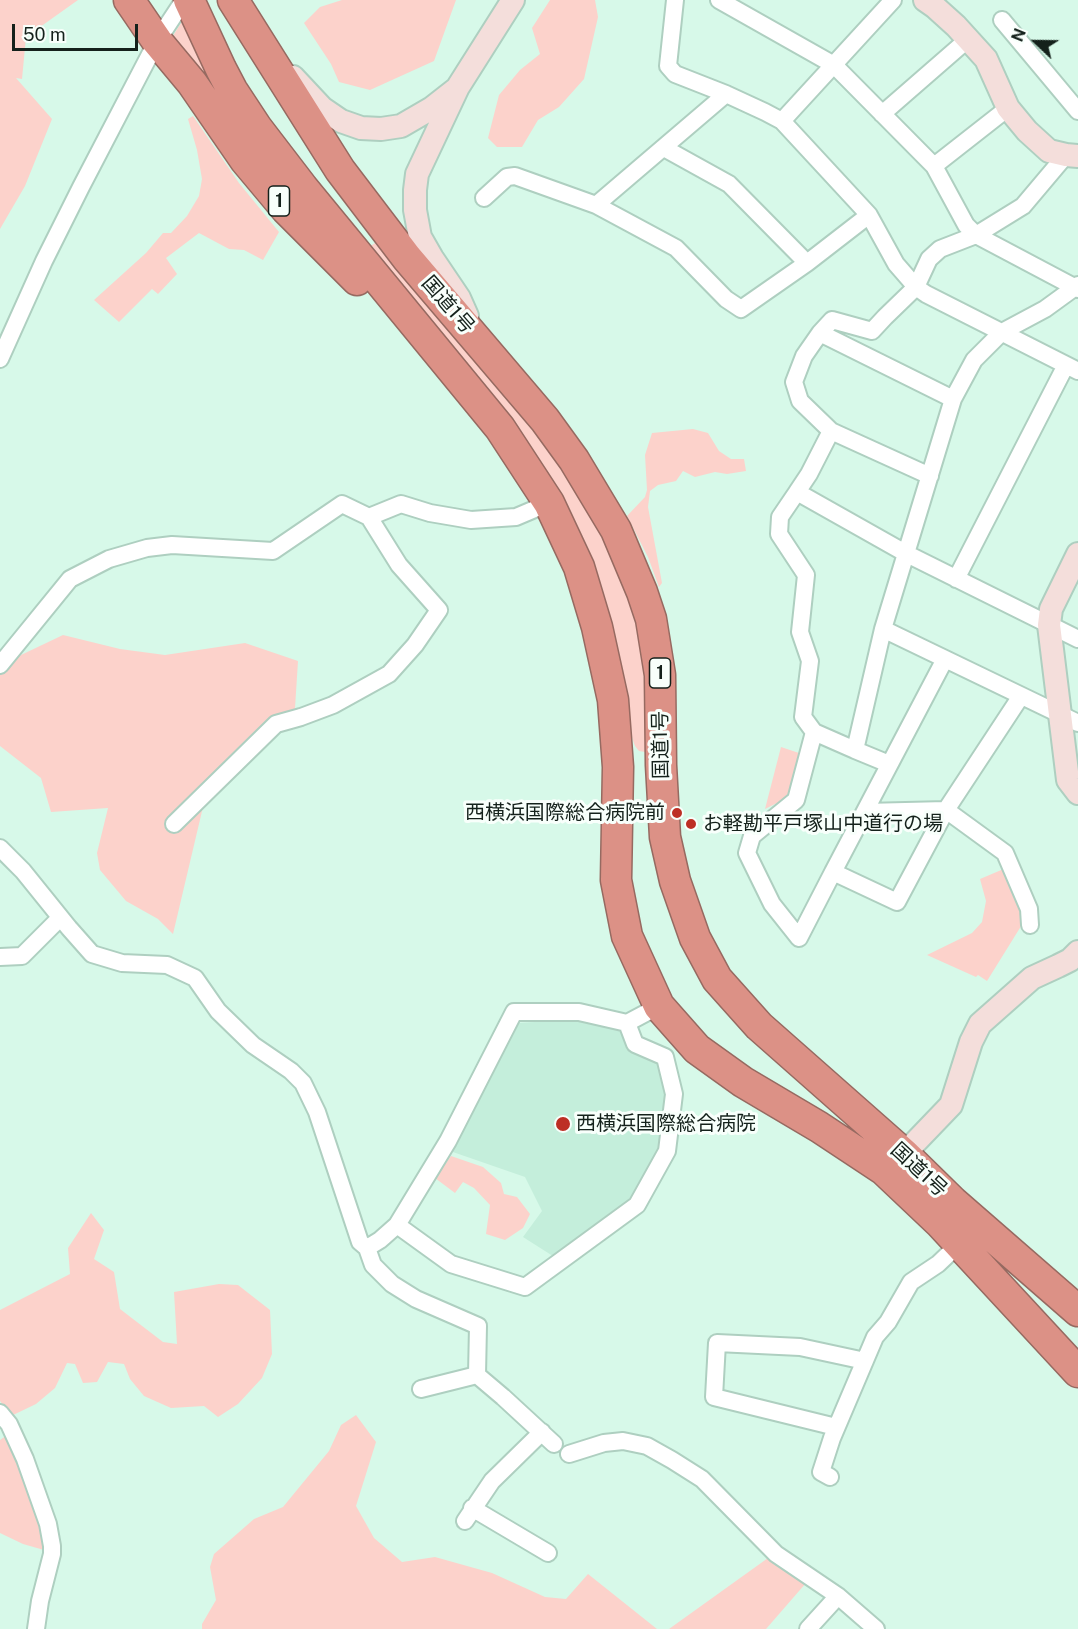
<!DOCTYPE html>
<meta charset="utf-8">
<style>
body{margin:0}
#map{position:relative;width:1078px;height:1629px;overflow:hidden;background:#d7f9e9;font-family:"Public Sans",sans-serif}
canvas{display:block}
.north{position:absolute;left:1006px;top:12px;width:60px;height:60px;-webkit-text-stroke:4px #f8fffb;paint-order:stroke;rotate:292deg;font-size:16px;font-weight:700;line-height:24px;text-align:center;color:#14211b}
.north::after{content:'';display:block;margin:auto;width:21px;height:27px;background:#14211b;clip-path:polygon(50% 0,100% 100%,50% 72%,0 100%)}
.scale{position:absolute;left:12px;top:24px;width:126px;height:27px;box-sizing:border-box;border:3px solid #14211b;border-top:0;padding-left:8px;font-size:18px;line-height:21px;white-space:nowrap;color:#14211b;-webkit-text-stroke:4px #f8fffb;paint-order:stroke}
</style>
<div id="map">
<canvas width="1078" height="1629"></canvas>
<div class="north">N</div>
<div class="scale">50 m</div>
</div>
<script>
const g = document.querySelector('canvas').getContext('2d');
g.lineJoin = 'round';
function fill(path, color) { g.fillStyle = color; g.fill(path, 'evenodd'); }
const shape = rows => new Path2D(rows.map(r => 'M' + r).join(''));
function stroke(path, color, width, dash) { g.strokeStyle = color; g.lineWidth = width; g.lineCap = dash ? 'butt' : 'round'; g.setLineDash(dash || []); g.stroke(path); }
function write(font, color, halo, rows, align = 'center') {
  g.font = font + ' "Public Sans","Noto Sans JP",sans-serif'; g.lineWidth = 6; g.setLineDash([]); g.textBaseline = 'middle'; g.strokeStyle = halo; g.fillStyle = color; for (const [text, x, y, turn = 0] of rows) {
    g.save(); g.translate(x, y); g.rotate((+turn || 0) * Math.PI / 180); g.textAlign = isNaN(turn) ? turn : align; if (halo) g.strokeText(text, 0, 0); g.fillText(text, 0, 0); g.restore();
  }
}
fill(shape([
 [584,1019,620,1030,632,1052,654,1058,664,1071,667,1096,657,1153,633,1198,556,1258,523,1237,542,1211,525,1177,450,1151,518,1023]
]), '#c4eedb');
fill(shape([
 [0,0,78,0,26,37,22,79,16,78,52,119,25,186,0,229],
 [342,0,456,0,434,61,370,90,339,82,331,64,304,23,320,7],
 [550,0,595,0,598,17,584,79,559,107,538,120,522,147,497,147,488,138,499,95,520,70,540,54,532,28],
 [184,18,259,145,171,39],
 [193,116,239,183,279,232,263,260,244,250,229,249,199,233,166,258,177,274,158,294,152,289,119,322,94,300,146,253,163,233,171,233,187,216,199,196,202,179,197,150,188,119],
 [380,240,489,364,588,502,648,637,649,748,645,752,639,751,635,746,631,735,616,641,599,587,367,248],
 [693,429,708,433,719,451,731,459,744,459,746,471,727,474,715,472,695,477,683,471,676,481,658,485,650,491,648,507,662,583,659,587,648,557,627,516,645,497,647,490,645,455,652,433],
 [63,635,120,649,165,655,245,643,298,661,295,708,258,753,207,790,173,934,158,919,126,901,100,870,97,853,108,808,51,812,41,778,0,746,0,665],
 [781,747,802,754,789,797,765,809],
 [1006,868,1024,913,1023,923,987,981,978,975,976,977,927,955,972,933,982,922,986,901,980,879],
 [451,1156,483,1167,501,1183,504,1194,517,1197,530,1214,523,1228,505,1240,486,1234,490,1205,474,1188,463,1182,455,1193,435,1178],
 [91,1213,104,1230,94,1259,114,1272,120,1309,163,1342,177,1344,174,1292,219,1284,238,1285,270,1310,272,1354,262,1378,238,1404,218,1417,204,1406,171,1408,144,1396,130,1379,124,1364,108,1362,97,1382,83,1383,75,1364,67,1363,55,1388,36,1404,11,1416,0,1401,0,1310,70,1274,68,1248],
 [356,1415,376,1442,356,1506,374,1538,402,1562,435,1557,492,1573,545,1597,566,1599,588,1574,657,1629,202,1629,202,1624,216,1600,210,1567,214,1554,254,1519,283,1507,329,1451,341,1425],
 [7,1435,45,1530,44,1550,23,1544,0,1533,0,1440],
 [768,1558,806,1583,766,1629,669,1629]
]), '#fcd2cb');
const street = shape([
 [675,0,668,66,675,74,726,94,765,112,782,121,869,215,896,264,916,287,926,294,1078,371],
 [719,0,834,65,934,166,966,225,976,235,1078,289],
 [1002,20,1078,111],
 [726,94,596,205,676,248,726,299,741,309,807,263,869,215],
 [882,114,967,40],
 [782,121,893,0],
 [664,148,729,184,807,263],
 [934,166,1008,108],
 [484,198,507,177,515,176,596,205],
 [820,333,804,356,794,382,800,401,831,431,930,476],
 [0,359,44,261,81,187,157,41,184,0],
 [953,399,820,333,832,320,872,331,885,317,916,287,929,259,940,249,976,235,1023,206,1066,155],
 [831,431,809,474,797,492,907,554,1078,639],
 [797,492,780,517,779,534,806,575,800,632,810,661,803,717,814,732,855,750,883,629,953,399,974,360,1002,332,1045,309,1078,285],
 [956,579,1066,365],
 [883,629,1078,723],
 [945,659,833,872,897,902,946,810,1021,696],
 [0,665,70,579,109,559,147,548,172,545,273,551,342,504,369,517,401,504,430,513,471,520,516,517,549,503],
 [814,732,796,800,752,836,747,853,772,904,799,938,833,872],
 [855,750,889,764],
 [865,812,946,810,1005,853,1029,909,1030,925],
 [174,824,276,724,301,717,333,705,389,674,415,645,439,610,399,565,369,517],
 [0,848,23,871,69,928,92,954,122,963,167,965,195,978,218,1011,253,1045,291,1071,303,1083,317,1112,360,1242,367,1248,380,1240,397,1225,448,1141,514,1012,579,1012,627,1023,659,1006],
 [0,957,22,956,60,918],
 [397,1225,451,1264,525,1287,637,1205,667,1151,674,1094,665,1057,635,1044,627,1023],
 [367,1248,373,1265,392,1284,416,1299,478,1326,477,1375],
 [477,1375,503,1397,554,1444],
 [421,1389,477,1375],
 [0,1413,9,1424,25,1459,48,1524,52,1546,52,1554,40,1601,36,1629],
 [836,1427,714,1397,717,1343,800,1347,865,1361],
 [569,1454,604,1443,623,1441,647,1446,672,1460,702,1479,776,1554,838,1596,876,1629],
 [830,1477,821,1472,832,1438,875,1337,888,1322,911,1282,938,1264,959,1244],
 [472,1508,548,1553],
 [465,1521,492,1481,542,1432],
 [808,1629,838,1596]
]);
const secondary = shape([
 [925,0,935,7,956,26,986,59,1008,108,1027,131,1049,151,1066,155,1078,156],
 [293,77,322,108,341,121,361,128,381,129,401,126,432,108,455,90],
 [467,316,459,298,432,258,420,237,415,210,415,190,417,174,458,87,513,0],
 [1078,554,1051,609,1049,625,1068,780,1078,793],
 [904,1154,951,1105,971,1042,980,1024,1032,978,1058,966,1070,960,1078,952]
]);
const highway = shape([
 [129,0,157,41,192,83,245,160,286,209,357,280],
 [189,0,221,69,232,90,257,128,303,188,500,428,549,503,579,567,597,627,613,700,618,767,616,880,627,936,659,1006,697,1049,743,1082,819,1127,884,1170,940,1223,1078,1372],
 [233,0,340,170,407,258,545,420,574,460,616,530,642,592,651,619,660,675,661,765,665,837,675,881,695,938,717,979,759,1026,904,1154,953,1202,1078,1311]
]);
stroke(street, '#aecfc0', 20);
stroke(secondary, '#aecfc0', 26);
stroke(highway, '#966a61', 33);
stroke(street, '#fff', 16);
stroke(secondary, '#f4dedb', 22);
stroke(highway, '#dc9186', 30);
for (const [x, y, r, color] of [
 [677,813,6,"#bd2f25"],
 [691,824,6,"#bd2f25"],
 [563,1124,8,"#bd2f25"]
]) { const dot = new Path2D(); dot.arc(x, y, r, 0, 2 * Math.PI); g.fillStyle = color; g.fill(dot); stroke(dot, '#f8fffb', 2); }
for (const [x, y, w] of [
 [279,201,21],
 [660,673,21]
]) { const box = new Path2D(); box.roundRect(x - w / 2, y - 15, w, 30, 4.5); g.fillStyle = '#f8fffb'; g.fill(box); stroke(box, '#14211b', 1.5); }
write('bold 18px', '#14211b', null, [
 ["1",279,201],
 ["1",660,673]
]);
write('20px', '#14211b', '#f8fffb', [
 ["国道1号",448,305,49],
 ["国道1号",661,745,-91],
 ["国道1号",919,1170,43]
]);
write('20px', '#14211b', '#f8fffb', [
 ["西横浜国際総合病院前",665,813,"right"],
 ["お軽勘平戸塚山中道行の場",703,824],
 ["西横浜国際総合病院",576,1124]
], 'left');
</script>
